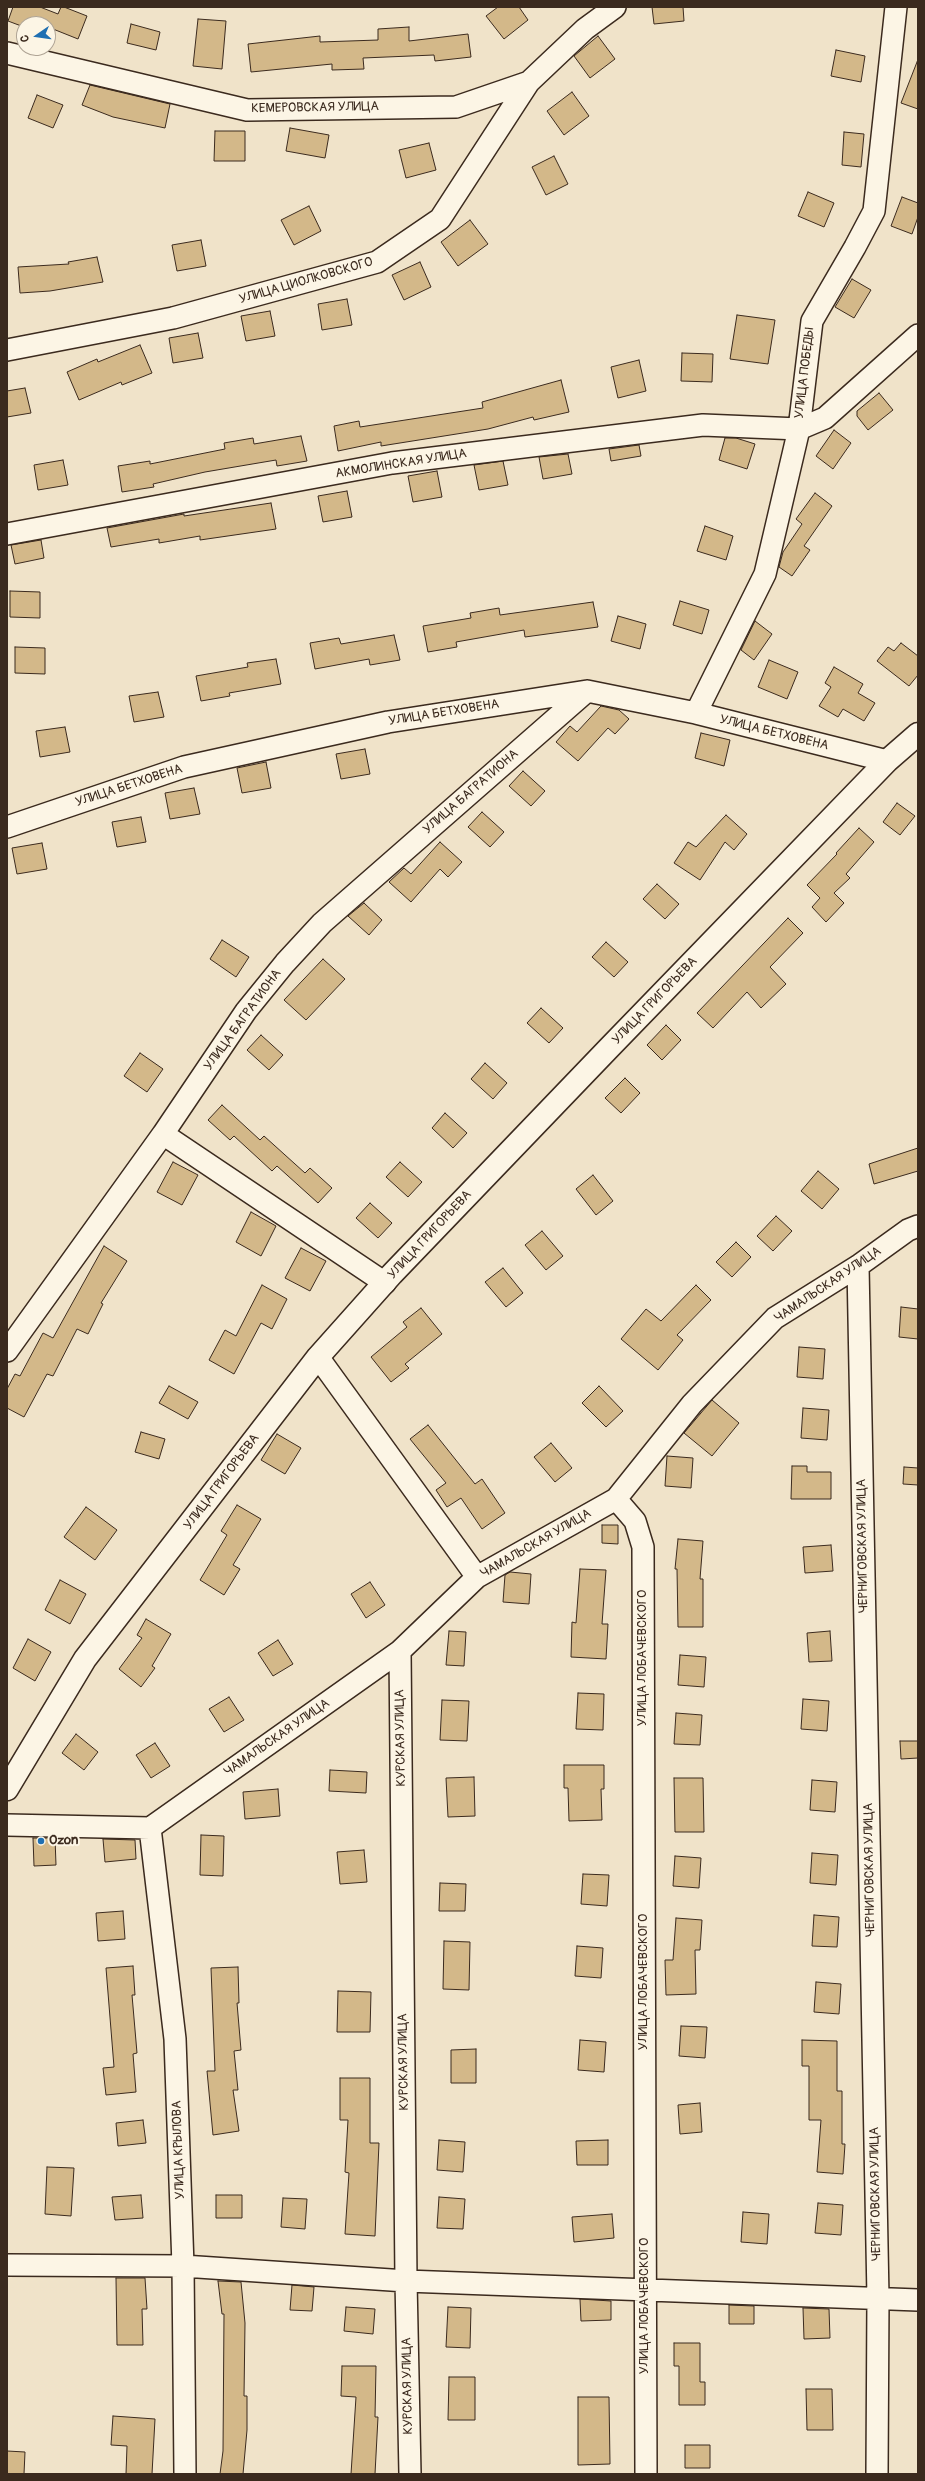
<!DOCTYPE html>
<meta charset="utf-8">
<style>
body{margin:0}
#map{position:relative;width:925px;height:2481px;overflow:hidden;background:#f0e3c9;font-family:Pangolin,sans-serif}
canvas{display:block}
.frame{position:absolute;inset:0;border:8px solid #3b2a1e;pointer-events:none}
.north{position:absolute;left:16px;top:16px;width:40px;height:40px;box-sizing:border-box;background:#fcf5e5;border:1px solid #afa495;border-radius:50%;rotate:257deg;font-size:11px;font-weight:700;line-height:16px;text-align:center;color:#3b2a1e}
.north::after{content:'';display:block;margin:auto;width:14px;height:18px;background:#1f6fb2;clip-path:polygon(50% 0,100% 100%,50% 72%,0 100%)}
</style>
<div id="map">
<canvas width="925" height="2481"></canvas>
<div class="frame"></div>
<div class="north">С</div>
</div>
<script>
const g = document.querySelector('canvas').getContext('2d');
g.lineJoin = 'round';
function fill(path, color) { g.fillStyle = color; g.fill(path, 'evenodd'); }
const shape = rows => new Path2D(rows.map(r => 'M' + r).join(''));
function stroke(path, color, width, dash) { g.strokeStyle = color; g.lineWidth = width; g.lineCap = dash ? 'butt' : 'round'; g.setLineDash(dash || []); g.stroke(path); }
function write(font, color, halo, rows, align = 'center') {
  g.font = font + ' Pangolin,sans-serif'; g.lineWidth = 4; g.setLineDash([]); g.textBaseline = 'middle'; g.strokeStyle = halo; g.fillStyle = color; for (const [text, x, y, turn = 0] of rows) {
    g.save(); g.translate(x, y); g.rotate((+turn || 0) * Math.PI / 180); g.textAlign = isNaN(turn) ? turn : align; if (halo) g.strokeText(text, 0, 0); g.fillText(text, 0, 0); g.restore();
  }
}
const building = shape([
 [13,7,40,7,58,14,61,7,64,7,87,16,78,39,48,27,48,24,24,24,24,27,8,21,13,7],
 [498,7,519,7,528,20,504,39,486,16,498,7],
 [652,7,683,7,684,21,654,24,652,7],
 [198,19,226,21,222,69,193,66,198,19],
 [131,24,160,32,156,50,127,43,131,24],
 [409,27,409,41,468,34,471,57,435,61,434,55,363,58,364,69,332,70,332,64,251,72,248,44,320,36,320,42,378,40,378,29,409,27],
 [598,36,615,59,590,78,574,56,598,36],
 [836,50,865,56,861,82,831,76,836,50],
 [917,62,918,63,918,109,901,103,917,62],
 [90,85,170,104,165,128,113,117,82,105,90,85],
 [572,92,589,116,564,135,547,111,572,92],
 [37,95,63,105,53,128,28,118,37,95],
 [290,128,329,135,325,158,286,151,290,128],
 [215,131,245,131,245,161,214,161,215,131],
 [844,132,864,134,861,167,842,165,844,132],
 [429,143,436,170,406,178,399,150,429,143],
 [554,156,568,184,546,195,532,167,554,156],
 [808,192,834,203,824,227,798,216,808,192],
 [902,197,918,203,918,217,912,234,891,226,902,197],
 [309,206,321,231,294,245,281,220,309,206],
 [470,220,488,244,458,266,441,242,470,220],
 [201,240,206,266,177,271,172,245,201,240],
 [97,257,103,282,50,291,20,293,18,267,69,264,68,262,97,257],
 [420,262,431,287,404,300,392,275,420,262],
 [852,279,871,290,854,318,835,307,852,279],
 [347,299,352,325,322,330,318,304,347,299],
 [270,311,275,336,246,341,241,316,270,311],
 [737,315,775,320,768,364,730,359,737,315],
 [198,333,203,358,173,363,169,338,198,333],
 [140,345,152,373,122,385,121,382,79,400,67,372,97,359,98,362,140,345],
 [682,353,713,354,712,382,681,381,682,353],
 [639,360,646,391,618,398,611,367,639,360],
 [561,380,569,412,534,420,533,417,488,429,381,446,381,442,338,451,334,426,359,421,360,427,483,408,482,402,561,380],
 [25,388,31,413,7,417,7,391,25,388],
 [879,393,893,410,868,430,857,416,857,411,879,393],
 [834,430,851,443,833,469,816,456,834,430],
 [301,436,307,461,277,466,276,460,205,472,153,484,154,487,122,492,118,466,150,461,150,464,225,449,224,443,253,438,254,444,301,436],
 [725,438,736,438,755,444,747,469,719,460,725,438],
 [639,445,641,456,611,461,609,449,639,445],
 [568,454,572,474,543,479,539,457,568,454],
 [63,460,68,485,38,490,34,465,63,460],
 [503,461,508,485,479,490,474,465,503,461],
 [437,471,442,497,413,502,408,476,437,471],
 [347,491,352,517,323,522,318,496,347,491],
 [815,493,832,506,804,546,810,550,792,576,779,567,783,552,802,524,796,519,815,493],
 [271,503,276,529,200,540,200,536,159,543,159,539,111,547,107,528,184,514,184,516,271,503],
 [705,526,733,536,726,560,697,551,705,526],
 [41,540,44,558,15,564,11,545,41,540],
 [10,591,40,592,40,618,10,617,10,591],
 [680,601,709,610,702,634,673,625,680,601],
 [593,602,598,627,525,637,524,630,456,642,457,647,428,652,423,626,471,618,470,613,499,608,500,615,593,602],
 [618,616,646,624,640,649,611,641,618,616],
 [755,621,772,634,754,660,741,650,755,621],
 [394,635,400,660,370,665,369,659,315,669,310,643,339,638,341,644,394,635],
 [901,643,918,656,918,675,909,686,877,661,888,647,894,651,901,643],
 [15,647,45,648,45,674,15,673,15,647],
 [276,659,281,684,229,693,230,696,201,701,196,676,248,667,247,663,276,659],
 [769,660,798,672,787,699,758,687,769,660],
 [834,667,863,684,858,693,875,703,864,721,843,709,838,717,819,706,831,687,825,683,834,667],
 [158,692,164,717,134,722,129,696,158,692],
 [601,706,619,710,629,719,615,734,608,728,578,761,556,742,570,726,577,732,601,706],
 [65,727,70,752,40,757,36,731,65,727],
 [701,733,730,740,724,766,695,758,701,733],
 [365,749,370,774,341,779,336,754,365,749],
 [266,762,271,788,242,793,237,768,266,762],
 [523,771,545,791,531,806,509,786,523,771],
 [194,788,200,814,170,819,165,793,194,788],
 [897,803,915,816,900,835,883,822,897,803],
 [482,812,504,832,490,847,468,827,482,812],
 [726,815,747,834,734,850,725,842,700,880,674,863,688,842,696,847,726,815],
 [141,817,146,842,117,847,112,822,141,817],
 [859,828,874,842,846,874,850,878,834,893,844,903,826,922,812,907,820,898,807,885,837,854,836,853,859,828],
 [440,842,462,862,448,877,440,869,411,902,389,882,404,868,411,874,440,842],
 [42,843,47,869,17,874,12,848,42,843],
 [657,884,679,904,665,919,643,899,657,884],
 [364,903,382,920,369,935,348,916,364,903],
 [788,918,803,933,770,967,786,984,761,1008,747,992,713,1028,697,1013,788,918],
 [222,940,249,957,236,977,210,959,222,940],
 [606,942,628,962,614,977,592,957,606,942],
 [323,959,345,979,306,1020,284,1000,323,959],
 [541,1008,563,1028,549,1043,527,1023,541,1008],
 [666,1025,681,1040,662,1060,647,1045,666,1025],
 [261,1035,283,1055,269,1070,247,1050,261,1035],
 [140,1053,163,1069,147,1092,124,1076,140,1053],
 [485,1063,507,1083,493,1099,471,1079,485,1063],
 [625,1078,640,1093,621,1113,605,1098,625,1078],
 [222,1105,260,1140,264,1136,305,1173,310,1168,332,1188,318,1203,277,1166,272,1171,234,1136,230,1140,208,1120,222,1105],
 [445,1113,467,1133,453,1148,432,1128,445,1113],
 [918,1148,918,1171,874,1184,869,1164,918,1148],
 [173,1162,198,1175,182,1205,157,1192,173,1162],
 [400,1162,422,1182,408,1197,386,1177,400,1162],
 [818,1171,839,1189,822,1209,801,1191,818,1171],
 [593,1175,613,1201,596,1215,576,1189,593,1175],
 [370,1203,392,1223,378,1238,356,1218,370,1203],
 [251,1212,276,1226,261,1256,236,1242,251,1212],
 [776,1216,792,1231,773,1251,757,1236,776,1216],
 [542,1231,563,1256,546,1270,525,1245,542,1231],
 [736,1242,751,1257,732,1277,716,1262,736,1242],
 [104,1246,127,1261,101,1303,103,1304,88,1334,77,1329,53,1376,47,1374,24,1417,7,1408,7,1389,15,1374,20,1376,43,1333,53,1338,104,1246],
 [301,1248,326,1261,310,1291,285,1278,301,1248],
 [503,1268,523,1293,506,1307,485,1282,503,1268],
 [262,1285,287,1299,272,1329,261,1323,234,1374,209,1360,225,1330,236,1336,262,1285],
 [696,1285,711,1300,677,1335,683,1340,658,1370,621,1339,646,1309,661,1321,696,1285],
 [901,1307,918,1309,918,1339,899,1337,901,1307],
 [421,1308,442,1334,405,1364,409,1368,391,1382,371,1357,407,1327,403,1322,421,1308],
 [799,1347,825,1349,823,1379,797,1377,799,1347],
 [169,1386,198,1402,188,1419,159,1403,169,1386],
 [599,1386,623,1411,606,1427,582,1403,599,1386],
 [712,1400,739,1423,712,1456,684,1433,712,1400],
 [803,1408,829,1410,827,1440,801,1438,803,1408],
 [428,1425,475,1484,482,1479,505,1513,482,1529,461,1498,447,1507,436,1490,446,1483,410,1439,428,1425],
 [141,1432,165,1439,159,1459,135,1452,141,1432],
 [277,1434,301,1448,285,1474,261,1460,277,1434],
 [551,1443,572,1468,555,1482,534,1457,551,1443],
 [667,1456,693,1458,691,1488,665,1486,667,1456],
 [792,1466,807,1466,807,1472,831,1472,831,1499,791,1499,792,1466],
 [904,1467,918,1468,918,1485,903,1484,904,1467],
 [237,1505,261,1519,233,1565,240,1569,224,1595,200,1580,227,1535,221,1531,237,1505],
 [86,1507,117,1530,95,1560,64,1537,86,1507],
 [602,1525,618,1525,618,1544,602,1543,602,1525],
 [678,1539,703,1541,700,1579,703,1579,703,1627,678,1627,677,1569,675,1569,678,1539],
 [831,1545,833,1571,805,1573,803,1547,831,1545],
 [580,1569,606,1570,602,1624,608,1624,606,1659,571,1657,572,1622,576,1623,580,1569],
 [510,1572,531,1574,529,1604,503,1602,505,1575,510,1572],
 [60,1580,86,1594,70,1624,45,1610,60,1580],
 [370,1582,385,1605,366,1618,351,1594,370,1582],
 [146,1619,171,1634,152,1666,155,1668,141,1687,119,1669,142,1638,137,1635,146,1619],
 [449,1631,466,1632,464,1666,446,1665,449,1631],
 [830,1631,832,1661,809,1662,807,1633,830,1631],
 [28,1639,51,1652,35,1681,13,1668,28,1639],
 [278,1640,293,1664,273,1676,258,1653,278,1640],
 [680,1655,706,1657,704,1687,678,1685,680,1655],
 [578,1693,604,1694,603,1730,576,1729,578,1693],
 [229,1697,244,1720,224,1732,209,1709,229,1697],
 [803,1699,829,1701,827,1731,801,1729,803,1699],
 [442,1700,469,1701,467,1741,440,1740,442,1700],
 [676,1713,702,1715,700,1745,674,1744,676,1713],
 [76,1734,98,1752,84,1770,62,1753,76,1734],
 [900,1741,918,1741,918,1758,901,1759,900,1741],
 [155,1743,170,1766,151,1778,136,1755,155,1743],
 [564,1765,604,1765,604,1789,601,1789,602,1820,569,1821,568,1788,564,1788,564,1765],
 [330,1770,367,1772,366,1793,329,1791,330,1770],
 [474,1777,475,1816,448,1817,446,1778,474,1777],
 [674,1778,703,1778,704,1832,675,1832,674,1778],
 [812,1780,837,1782,835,1812,810,1810,812,1780],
 [278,1789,280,1816,245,1819,243,1792,278,1789],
 [201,1835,224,1836,223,1876,200,1875,201,1835],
 [33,1838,55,1838,56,1865,34,1866,33,1838],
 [103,1839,135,1840,136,1859,105,1862,103,1839],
 [364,1850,367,1882,340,1884,337,1852,364,1850],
 [812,1853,838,1855,836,1885,810,1883,812,1853],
 [675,1856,701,1858,699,1888,673,1886,675,1856],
 [583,1874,609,1875,607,1906,581,1904,583,1874],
 [440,1883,466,1884,465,1911,439,1911,440,1883],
 [123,1911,125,1939,98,1941,96,1913,123,1911],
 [814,1915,839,1917,837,1947,812,1946,814,1915],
 [676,1918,702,1920,700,1950,695,1950,696,1994,666,1995,665,1960,673,1960,676,1918],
 [444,1941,470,1942,469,1990,443,1989,444,1941],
 [577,1946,603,1948,601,1978,575,1976,577,1946],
 [133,1966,135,1995,132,1995,137,2053,133,2054,136,2092,106,2095,103,2068,114,2067,106,1968,133,1966],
 [238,1967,239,2003,237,2003,241,2050,234,2051,238,2090,233,2090,239,2131,213,2135,207,2071,215,2071,211,1968,238,1967],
 [816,1982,841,1984,839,2014,814,2012,816,1982],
 [338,1991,371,1992,370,2032,337,2032,338,1991],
 [681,2026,707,2027,705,2058,679,2056,681,2026],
 [580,2040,606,2042,604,2072,578,2070,580,2040],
 [802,2040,837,2041,837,2091,842,2091,842,2144,845,2144,843,2174,817,2172,821,2120,809,2120,809,2066,802,2066,802,2040],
 [476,2049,476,2083,451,2083,451,2050,476,2049],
 [340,2078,370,2078,370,2143,379,2143,375,2236,345,2234,349,2173,345,2172,348,2120,340,2120,340,2078],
 [700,2103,702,2132,680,2134,678,2105,700,2103],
 [143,2120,146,2143,118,2146,116,2123,143,2120],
 [439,2140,465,2142,463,2172,437,2170,439,2140],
 [608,2140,608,2165,577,2165,576,2141,608,2140],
 [47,2167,74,2168,71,2216,45,2214,47,2167],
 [141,2195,143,2218,115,2220,112,2197,141,2195],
 [216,2195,242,2195,242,2218,216,2218,216,2195],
 [439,2197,465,2199,463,2229,437,2228,439,2197],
 [283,2198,307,2199,305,2229,281,2227,283,2198],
 [818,2203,843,2205,841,2235,815,2233,818,2203],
 [743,2212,769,2214,767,2244,741,2242,743,2212],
 [612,2214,614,2238,574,2242,572,2217,612,2214],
 [116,2278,145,2278,147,2309,142,2309,143,2345,117,2345,116,2278],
 [218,2281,241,2282,245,2323,244,2396,247,2396,247,2430,243,2474,220,2474,223,2451,224,2314,222,2314,218,2281],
 [292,2285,314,2287,312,2311,290,2310,292,2285],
 [580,2299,611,2301,611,2320,581,2321,580,2299],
 [729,2305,754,2306,754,2324,729,2324,729,2305],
 [346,2307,375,2309,373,2334,344,2331,346,2307],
 [448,2307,471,2308,470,2348,446,2347,448,2307],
 [803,2308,829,2309,830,2338,804,2339,803,2308],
 [674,2343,700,2343,700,2382,705,2382,705,2405,679,2405,679,2366,674,2366,674,2343],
 [342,2366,376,2366,375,2417,378,2417,375,2474,351,2474,356,2397,341,2396,342,2366],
 [449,2377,475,2377,475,2420,448,2420,449,2377],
 [806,2389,832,2389,833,2430,807,2430,806,2389],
 [578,2397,609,2397,610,2464,578,2465,578,2397],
 [113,2416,155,2419,152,2474,126,2474,127,2446,111,2445,113,2416],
 [685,2445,710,2445,710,2468,685,2468,685,2445],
 [7,2451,25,2452,24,2474,7,2474,7,2451]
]);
fill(building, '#d3b889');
stroke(building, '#3b2a1e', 1);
const street = shape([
 [7,53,247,110,456,107,529,82],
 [7,350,173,318,377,262,440,219,529,82,585,29,615,7],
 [7,534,392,463,703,425,799,429,825,418,918,335],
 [696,713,765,574,799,429,812,321,855,247,874,211,896,7],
 [7,827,184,767,388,722,587,691,696,713,887,761],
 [163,1134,385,1283],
 [858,1266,878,2297,877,2474],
 [7,1351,163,1134,246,1011,285,963,322,923,587,691],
 [318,1357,477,1577],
 [616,1499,635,1521,643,1547,646,2474],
 [400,1651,406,2281,410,2474],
 [7,1825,150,1828,400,1651,477,1577,616,1499,692,1404,775,1318,858,1266,908,1230,918,1226],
 [150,1828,175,2039,183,2266,185,2474],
 [7,2265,183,2266,406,2281,918,2300]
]);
const secondary = shape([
 [7,1789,85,1659,318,1357,392,1274,608,1049,887,761,918,734]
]);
stroke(street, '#3b2a1e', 24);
stroke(secondary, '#3b2a1e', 25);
stroke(street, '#fcf5e5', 21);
stroke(secondary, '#fcf5e5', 22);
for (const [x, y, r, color] of [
 [41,1841,4,"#1f6fb2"]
]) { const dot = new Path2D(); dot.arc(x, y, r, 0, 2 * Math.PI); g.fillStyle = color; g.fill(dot); stroke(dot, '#fcf5e5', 1.5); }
write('13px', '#3b2a1e', '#fcf5e5', [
 ["КЕМЕРОВСКАЯ УЛИЦА",315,108,-1],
 ["УЛИЦА ЦИОЛКОВСКОГО",306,281,-16],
 ["УЛИЦА ПОБЕДЫ",805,373,-83],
 ["АКМОЛИНСКАЯ УЛИЦА",401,464,-9],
 ["УЛИЦА БЕТХОВЕНА",444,713,-9],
 ["УЛИЦА БЕТХОВЕНА",774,733,14],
 ["УЛИЦА БЕТХОВЕНА",129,786,-18],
 ["УЛИЦА БАГРАТИОНА",471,792,-41],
 ["УЛИЦА ГРИГОРЬЕВА",655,1001,-46],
 ["УЛИЦА БАГРАТИОНА",243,1020,-54],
 ["УЛИЦА ГРИГОРЬЕВА",430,1235,-47],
 ["ЧАМАЛЬСКАЯ УЛИЦА",828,1285,-34],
 ["УЛИЦА ГРИГОРЬЕВА",222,1482,-53],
 ["ЧАМАЛЬСКАЯ УЛИЦА",536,1544,-30],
 ["ЧЕРНИГОВСКАЯ УЛИЦА",863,1546,-91],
 ["УЛИЦА ЛОБАЧЕВСКОГО",643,1658,-90],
 ["ЧАМАЛЬСКАЯ УЛИЦА",277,1738,-35],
 ["КУРСКАЯ УЛИЦА",401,1738,-91],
 ["ЧЕРНИГОВСКАЯ УЛИЦА",870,1870,-91],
 ["УЛИЦА ЛОБАЧЕВСКОГО",644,1982,-90],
 ["КУРСКАЯ УЛИЦА",404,2062,-91],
 ["УЛИЦА КРЫЛОВА",179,2150,-92],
 ["ЧЕРНИГОВСКАЯ УЛИЦА",876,2194,-91],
 ["УЛИЦА ЛОБАЧЕВСКОГО",645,2306,-90],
 ["КУРСКАЯ УЛИЦА",408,2386,-91]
]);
write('bold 13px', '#3b2a1e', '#fcf5e5', [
 ["Ozon",49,1841]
], 'left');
</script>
